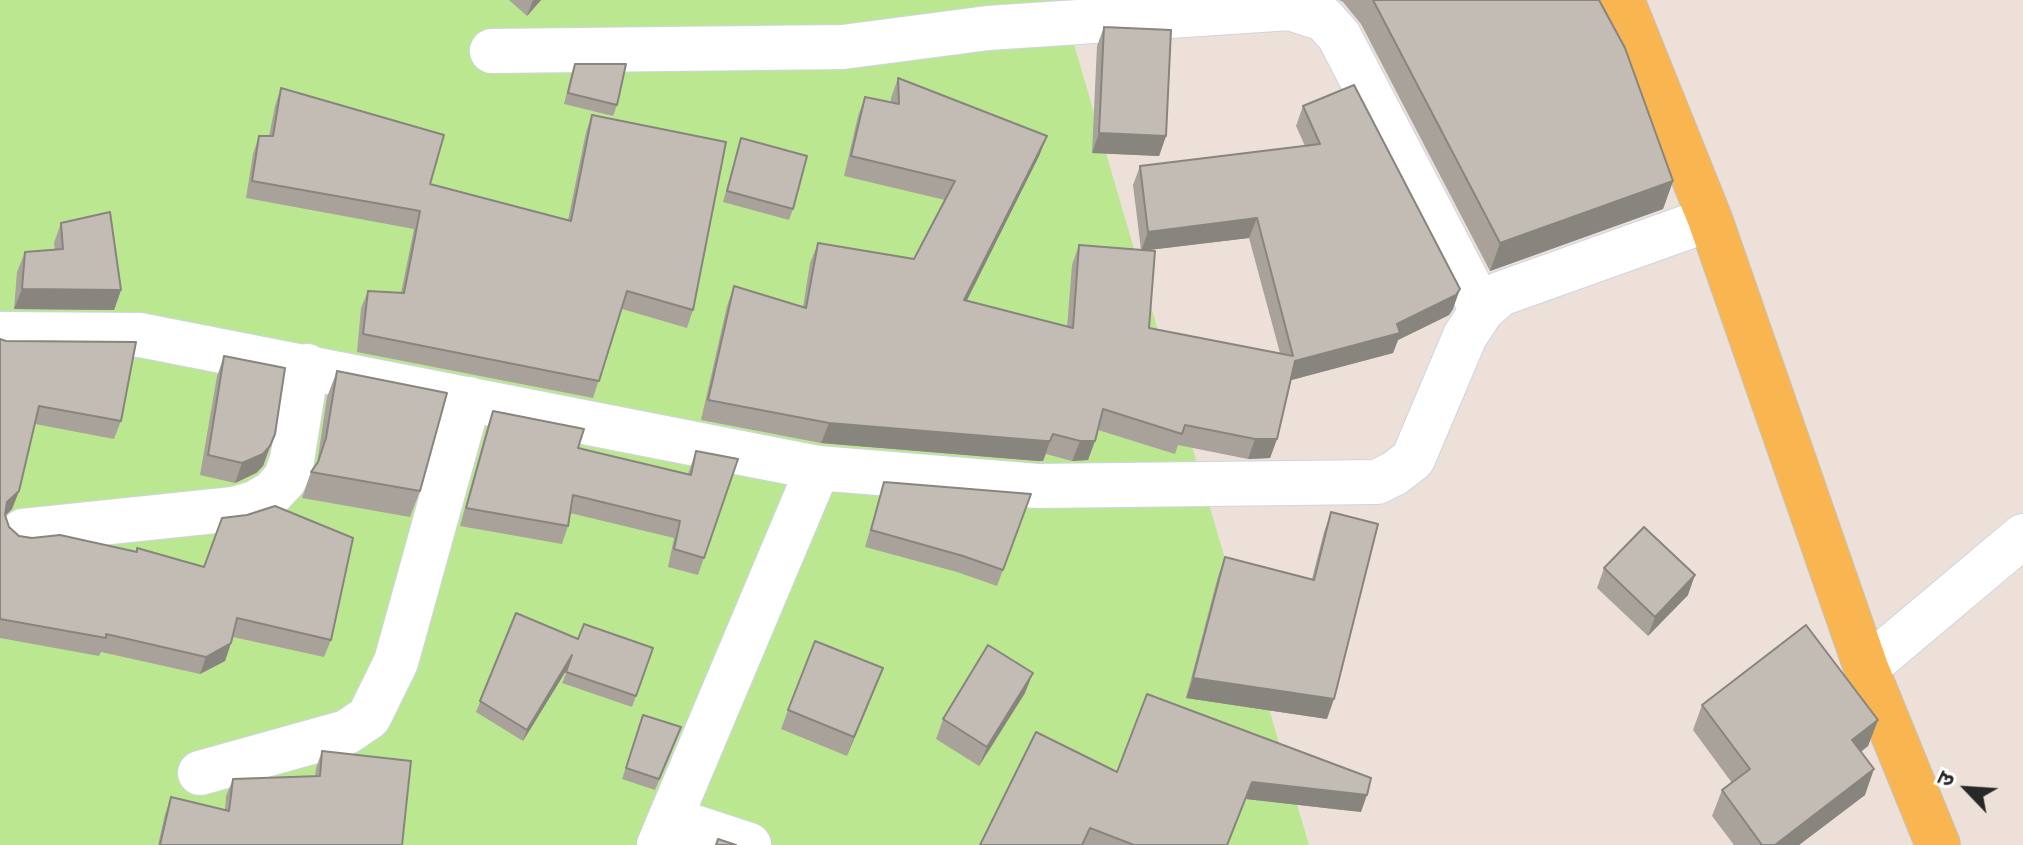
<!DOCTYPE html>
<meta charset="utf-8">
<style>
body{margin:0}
#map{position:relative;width:2023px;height:845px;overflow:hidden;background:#ece0d8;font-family:Quicksand,"Noto Sans Devanagari",sans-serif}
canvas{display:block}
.north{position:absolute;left:1927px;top:749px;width:80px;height:80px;-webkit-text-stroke:6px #fff;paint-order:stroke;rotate:295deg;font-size:22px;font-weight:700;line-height:32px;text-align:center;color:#282828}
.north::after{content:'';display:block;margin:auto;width:28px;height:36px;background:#282828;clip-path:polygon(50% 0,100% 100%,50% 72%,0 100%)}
</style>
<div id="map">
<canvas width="2023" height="845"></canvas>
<div class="north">उ</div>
</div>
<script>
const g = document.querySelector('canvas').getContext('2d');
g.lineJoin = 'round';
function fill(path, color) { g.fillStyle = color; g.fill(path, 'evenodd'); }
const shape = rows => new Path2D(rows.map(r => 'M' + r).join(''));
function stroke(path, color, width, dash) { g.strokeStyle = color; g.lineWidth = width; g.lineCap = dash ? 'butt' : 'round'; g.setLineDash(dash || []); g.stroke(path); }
fill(shape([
 [0,0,1061,0,1309,845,0,845]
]), '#bce791');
const minor = shape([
 [492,51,843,47,988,28,1290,8,1324,19,1339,36,1482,310],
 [0,334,140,335,818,468,1037,486,1377,482,1395,473,1413,459,1465,336,1482,310,1500,294,1710,219],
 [23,531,234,509,255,503,272,493,285,479,292,460,307,366],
 [1866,668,2023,536],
 [200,773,347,732,369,717,396,662,469,399],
 [670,819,749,845],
 [659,845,818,468]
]);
const major = shape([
 [1622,0,1710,219,1866,668,1938,845]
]);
stroke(minor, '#ced5e2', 46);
stroke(major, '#c3c3c3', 46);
stroke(minor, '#fff', 44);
stroke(major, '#f9b650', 44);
fill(shape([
 [509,0,541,0,527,16],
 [1339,0,1599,0,1673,181,1663,209,1490,271,1361,24,1343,2],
 [1104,27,1166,136,1159,156,1092,153,1097,46],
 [575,64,617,105,613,116,564,104,571,75],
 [898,78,1047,136,1039,156,967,300,1067,327,1072,265,1079,245,1141,250,1133,185,1140,166,1305,146,1296,126,1303,106,1453,309,1449,315,1398,340,1393,353,1290,380,1277,439,1270,458,1248,459,1178,445,1175,454,1098,430,1088,460,1072,461,1046,454,1043,461,1038,461,821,443,701,420,727,306,734,286,803,307,810,263,818,243,914,259,945,200,844,176,858,116,865,97,891,103,891,98],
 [1249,238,1280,353,1149,328,1147,250],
 [281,88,430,184,568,220,586,132,592,115,693,310,687,328,622,309,593,398,357,352,361,308,368,291,401,293,414,229,246,198,253,154,259,136,269,136,275,106],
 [741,138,793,209,789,220,723,202],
 [61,223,121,290,114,310,14,309,17,272,25,252,55,250,54,243],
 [0,339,121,421,114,439,35,424,19,491,12,509,5,516,9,527,19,536,32,538,136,552,137,548,331,640,324,657,233,637,225,661,200,674,101,652,99,656,0,638],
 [224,356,275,434,263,466,256,473,235,483,200,475,217,376],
 [337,371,420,491,410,517,302,498,311,472,317,464,327,397],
 [493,411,578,448,688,474,696,451,738,459,698,575,668,567,674,538,570,513,568,526,562,544,460,526,487,428],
 [884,482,1031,494,997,586,957,572,865,547],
 [1331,512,1327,719,1186,698,1218,576,1225,557,1312,579,1324,532],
 [1604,568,1688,595,1648,636,1597,588],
 [516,613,578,639,653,648,632,707,562,683,569,666,523,741,476,712],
 [875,688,847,756,781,729,788,710],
 [1025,693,979,766,936,739,943,719],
 [1702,705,1878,720,1868,746,1861,752,1865,795,1799,845,1734,845,1712,816,1722,790,1732,783,1693,730],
 [643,715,677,738,655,790,622,779],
 [322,751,402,845,158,845,165,814,171,797,225,810,226,796,233,779,315,776,316,768],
 [1117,772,1361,812,1246,799,1228,845,980,845]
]), '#a8a29b');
fill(shape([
 [533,0,541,0,527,16],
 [1099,133,1166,136,1159,156,1092,153],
 [1047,136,1039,156,957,320,964,300],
 [1673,181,1663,209,1490,271,1500,243],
 [1257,218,1249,238,1141,251,1148,232],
 [22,289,121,290,114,310,14,309],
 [1460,289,1453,309,1449,315,1398,340,1393,353,1288,381,1295,361,1397,324],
 [829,423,1050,441,1043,461,1038,461,821,443],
 [1255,439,1277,439,1270,458,1248,459],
 [1080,441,1095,441,1088,460,1072,461],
 [270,446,263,466,256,473,235,483,242,463],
 [19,491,12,509,1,520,7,502],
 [1695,575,1688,595,1648,636,1655,617],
 [231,643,225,661,200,674,206,657],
 [572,655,569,666,523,741,527,730],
 [883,668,875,688,847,756,854,737],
 [1033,673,1025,693,979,766,987,747],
 [1193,678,1334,699,1327,719,1186,698],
 [1878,720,1868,746,1842,766,1852,740],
 [1874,769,1865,795,1799,845,1775,845],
 [1252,782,1367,795,1361,812,1246,799]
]), '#88847e');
const building = shape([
 [1373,0,1599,0,1625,48,1673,181,1500,243,1373,0],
 [1104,27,1171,30,1166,136,1099,133,1104,27],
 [575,64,626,64,617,105,568,93,575,64],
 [898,78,1047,136,964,300,1073,328,1079,245,1155,251,1149,328,1293,356,1257,218,1148,232,1140,166,1320,144,1303,106,1354,85,1460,289,1456,295,1397,324,1400,333,1295,361,1277,439,1255,439,1185,425,1182,434,1103,409,1095,441,1080,441,1053,434,1050,441,1045,441,829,423,708,400,734,286,806,308,818,243,914,259,955,181,851,156,865,97,899,104,898,78],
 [281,88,444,135,430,184,571,221,592,115,726,142,693,310,627,291,599,381,363,334,368,291,404,293,420,211,252,181,259,136,273,136,281,88],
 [741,138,807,156,793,209,727,191,741,138],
 [110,212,121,290,22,289,25,252,63,249,61,223,110,212],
 [0,339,6,341,136,342,121,421,39,406,19,491,7,502,5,515,9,527,19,536,32,538,60,535,137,552,137,548,204,567,222,518,247,515,275,506,353,538,331,640,237,618,231,643,206,657,106,634,106,638,0,619,0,339],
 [224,356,285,368,275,434,270,446,263,454,242,463,208,455,224,356],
 [337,371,447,393,420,491,311,472,318,462,326,438,337,371],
 [493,411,584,429,578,448,691,475,696,451,738,459,704,558,674,549,680,521,573,495,568,526,466,508,493,411],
 [884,482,1031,494,1003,570,963,556,871,530,884,482],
 [1331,512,1378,524,1334,699,1193,678,1225,557,1314,580,1331,512],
 [1644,527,1695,575,1655,617,1604,568,1644,527],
 [516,613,578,639,584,624,653,648,636,696,566,672,572,655,527,730,480,701,516,613],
 [1806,625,1878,720,1852,740,1874,769,1775,845,1762,845,1722,790,1750,769,1702,705,1806,625],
 [815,641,883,668,854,737,788,710,815,641],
 [988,645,1033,673,987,747,943,719,988,645],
 [1147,694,1371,778,1367,795,1252,782,1227,845,1134,845,1090,828,1082,845,980,845,1036,732,1117,772,1147,694],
 [643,715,681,727,659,779,626,768,643,715],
 [322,751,411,761,402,845,160,845,171,797,229,811,233,779,320,776,322,751],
 [718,839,736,845,716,845,718,839]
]);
fill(building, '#c3bcb4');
stroke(building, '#88847e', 2);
</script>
